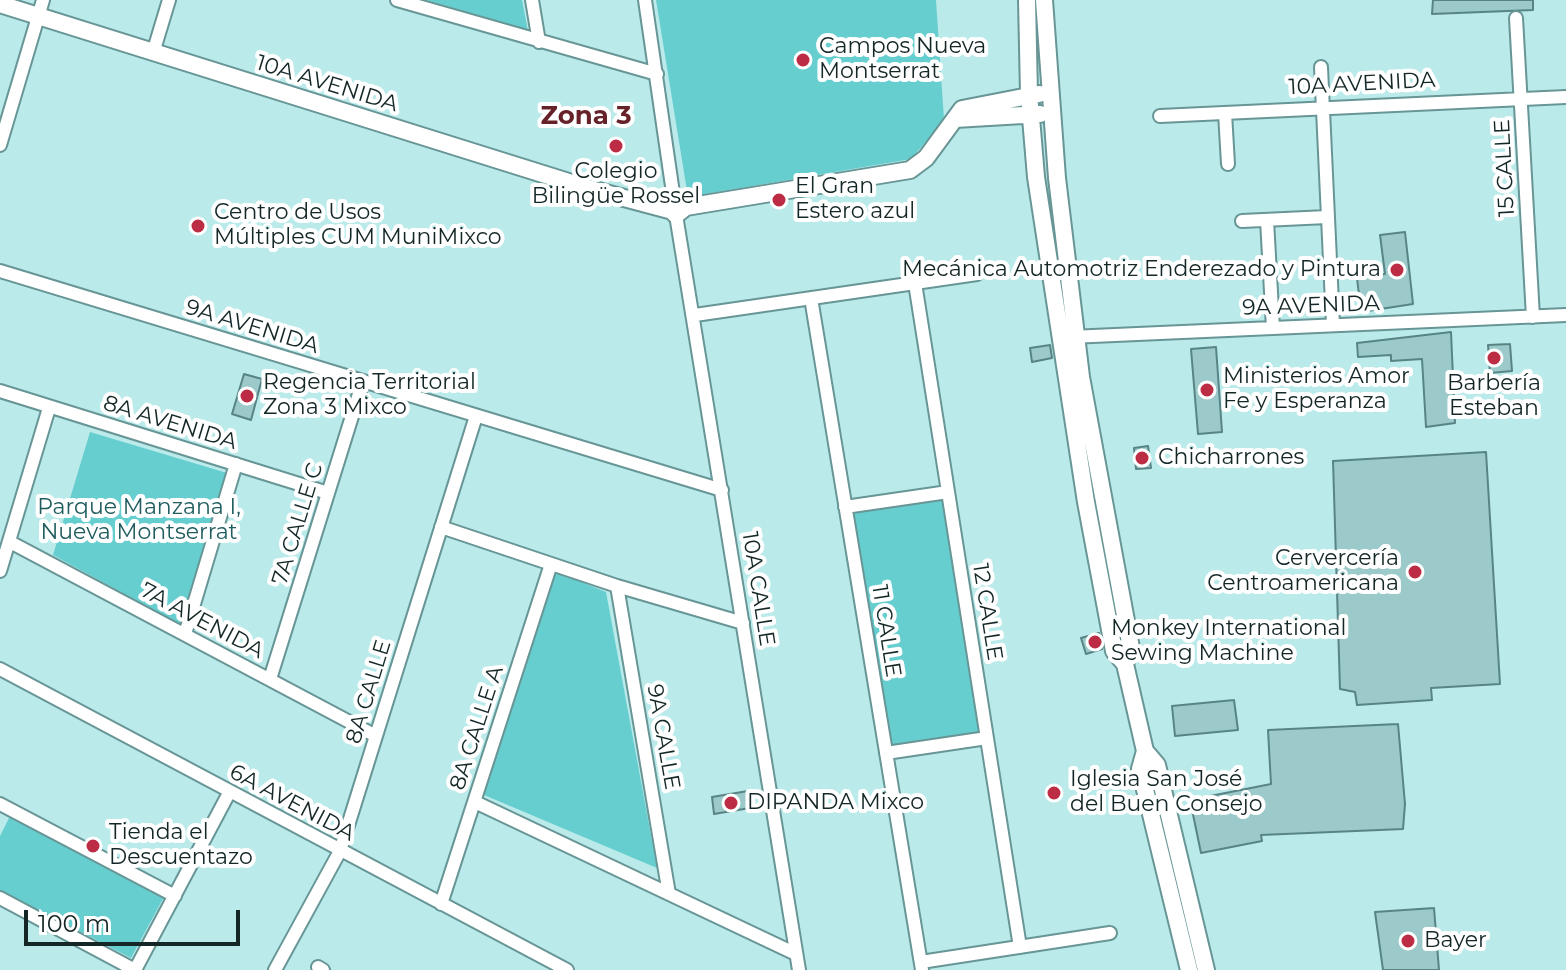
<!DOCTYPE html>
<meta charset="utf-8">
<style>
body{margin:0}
#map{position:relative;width:1566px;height:970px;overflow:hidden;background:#bbeaea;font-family:Montserrat,sans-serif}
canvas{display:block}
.scale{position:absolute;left:24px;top:910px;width:216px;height:36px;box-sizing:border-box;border:4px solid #142626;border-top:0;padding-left:10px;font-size:24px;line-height:28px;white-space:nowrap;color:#142626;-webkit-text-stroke:6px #fff;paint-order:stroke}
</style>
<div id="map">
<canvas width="1566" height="970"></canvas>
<div class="scale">100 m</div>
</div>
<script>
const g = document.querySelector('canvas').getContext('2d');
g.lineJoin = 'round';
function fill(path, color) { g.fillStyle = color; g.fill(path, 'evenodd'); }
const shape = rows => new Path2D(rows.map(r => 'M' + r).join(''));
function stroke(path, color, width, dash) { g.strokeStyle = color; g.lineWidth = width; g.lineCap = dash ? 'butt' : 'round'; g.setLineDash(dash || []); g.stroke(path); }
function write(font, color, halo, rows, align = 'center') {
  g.font = font + ' Montserrat,sans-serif'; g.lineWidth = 8; g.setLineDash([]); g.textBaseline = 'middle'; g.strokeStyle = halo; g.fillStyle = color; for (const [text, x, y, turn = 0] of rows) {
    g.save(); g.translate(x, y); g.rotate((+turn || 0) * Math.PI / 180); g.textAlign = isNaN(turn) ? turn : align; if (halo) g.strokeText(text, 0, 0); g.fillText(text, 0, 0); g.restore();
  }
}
fill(shape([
 [426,0,522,0,528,31],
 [656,0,936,0,944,120,911,159,688,197],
 [90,432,227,473,181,625,53,555],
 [944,496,981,733,890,748,850,510],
 [551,570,606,592,657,868,484,795],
 [11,814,165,895,131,958,0,890,0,836]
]), '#67ced0');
const building = shape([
 [1433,0,1533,0,1533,10,1432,14,1433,0],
 [1405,232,1413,304,1361,312,1357,278,1385,274,1380,235,1405,232],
 [1451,332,1455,423,1426,427,1422,359,1391,361,1391,355,1358,357,1357,343,1451,332],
 [1510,344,1512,371,1490,373,1488,345,1510,344],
 [1050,345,1052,358,1032,362,1030,348,1050,345],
 [1216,347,1222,432,1198,434,1191,349,1216,347],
 [244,374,262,379,251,420,232,414,244,374],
 [1148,446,1151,468,1136,469,1134,448,1148,446],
 [1486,452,1500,684,1431,688,1432,700,1357,705,1355,692,1340,689,1333,461,1486,452],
 [1099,633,1102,649,1086,654,1081,638,1099,633],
 [1234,700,1238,730,1175,736,1172,706,1234,700],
 [1398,724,1405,804,1403,829,1261,835,1262,841,1201,853,1190,800,1271,784,1268,730,1398,724],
 [748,791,750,808,714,814,712,797,748,791],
 [1434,908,1439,970,1383,970,1375,912,1434,908]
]);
fill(building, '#9ccaca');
stroke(building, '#588485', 2);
const street = shape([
 [397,0,657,74],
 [532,0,539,42],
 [645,0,674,200],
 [1516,18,1533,317],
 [153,53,169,0],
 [1321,67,1333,325],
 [1225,113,1228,164],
 [1160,116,1566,97],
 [0,145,43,0],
 [676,215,799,970],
 [1267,220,1273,328],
 [1242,221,1327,217],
 [0,271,722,490],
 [915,283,1020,947],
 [811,298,922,970],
 [695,315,977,274],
 [1070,337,1566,315],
 [0,391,328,493],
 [845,507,948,492],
 [441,527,617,586,743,623],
 [10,542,376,736],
 [0,571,49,408],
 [617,586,669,894],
 [185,634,236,464],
 [0,669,567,970],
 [270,679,363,381],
 [886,753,987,738],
 [475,802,796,954],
 [0,804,175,896],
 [0,898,135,970,229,793],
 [441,904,551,564],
 [921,962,1110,933],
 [318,967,323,970],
 [275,970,340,851,476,416]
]);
const secondary = shape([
 [1027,0,1029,94,1036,177,1086,502,1114,651,1125,664,1145,751,1157,765,1206,970],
 [1044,0,1057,178,1081,377,1131,648,1125,664],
 [0,4,594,190,669,210],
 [955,119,1040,114],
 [683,208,677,200,668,207,676,215,686,207,910,170,926,158,962,109,1039,94],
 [1145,751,1140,769,1189,970]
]);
stroke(street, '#689595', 16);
stroke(secondary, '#689595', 20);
stroke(street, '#fff', 12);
stroke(secondary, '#fff', 16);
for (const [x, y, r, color] of [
 [803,60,8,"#bd2c45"],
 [616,146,8,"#bd2c45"],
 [779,200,8,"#bd2c45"],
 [198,226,8,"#bd2c45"],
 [1397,270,8,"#bd2c45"],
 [1494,358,8,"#bd2c45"],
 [1207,390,8,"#bd2c45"],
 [247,396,8,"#bd2c45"],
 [1142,458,8,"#bd2c45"],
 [1415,572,8,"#bd2c45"],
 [1095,642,8,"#bd2c45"],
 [1054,793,8,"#bd2c45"],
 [731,803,8,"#bd2c45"],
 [93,846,8,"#bd2c45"],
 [1408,941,8,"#bd2c45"]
]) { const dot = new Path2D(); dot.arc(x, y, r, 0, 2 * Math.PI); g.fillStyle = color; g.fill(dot); stroke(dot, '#fff', 3); }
write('22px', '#142626', '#fff', [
 ["Campos Nueva",819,47],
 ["Montserrat",819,72],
 ["Colegio",616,172,"center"],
 ["Bilingüe Rossel",616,197,"center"],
 ["El Gran",795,187],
 ["Estero azul",795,212],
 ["Centro de Usos",214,213],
 ["Múltiples CUM MuniMixco",214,238],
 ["Mecánica Automotriz Enderezado y Pintura",1381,270,"right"],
 ["Ministerios Amor",1223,377],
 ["Fe y Esperanza",1223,402],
 ["Regencia Territorial",263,383],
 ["Zona 3 Mixco",263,408],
 ["Barbería",1494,384,"center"],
 ["Esteban",1494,409,"center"],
 ["Chicharrones",1158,458],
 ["Cervercería",1399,559,"right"],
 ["Centroamericana",1399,584,"right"],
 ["Monkey International",1111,629],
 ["Sewing Machine",1111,654],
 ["Iglesia San José",1070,780],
 ["del Buen Consejo",1070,805],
 ["DIPANDA Mixco",747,803],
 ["Tienda el",109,833],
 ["Descuentazo",109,858],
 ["Bayer",1424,941]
], 'left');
write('22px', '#142626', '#fff', [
 ["10A AVENIDA",327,84,17],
 ["10A AVENIDA",1362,84,-3],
 ["15 CALLE",1505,168,-93],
 ["9A AVENIDA",1311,306,-2],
 ["9A AVENIDA",252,327,17],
 ["8A AVENIDA",170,423,17],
 ["7A CALLE C",298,524,-73],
 ["10A CALLE",758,589,81],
 ["12 CALLE",987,612,81],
 ["7A AVENIDA",202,621,28],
 ["11 CALLE",886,631,81],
 ["8A CALLE",369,692,-73],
 ["8A CALLE A",477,728,-72],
 ["9A CALLE",663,737,80],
 ["6A AVENIDA",292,803,28]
]);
write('22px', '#215d5f', '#fff', [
 ["Parque Manzana I,",139,508],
 ["Nueva Montserrat",139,533]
]);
write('bold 26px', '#662129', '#fff', [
 ["Zona 3",586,116]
]);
</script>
